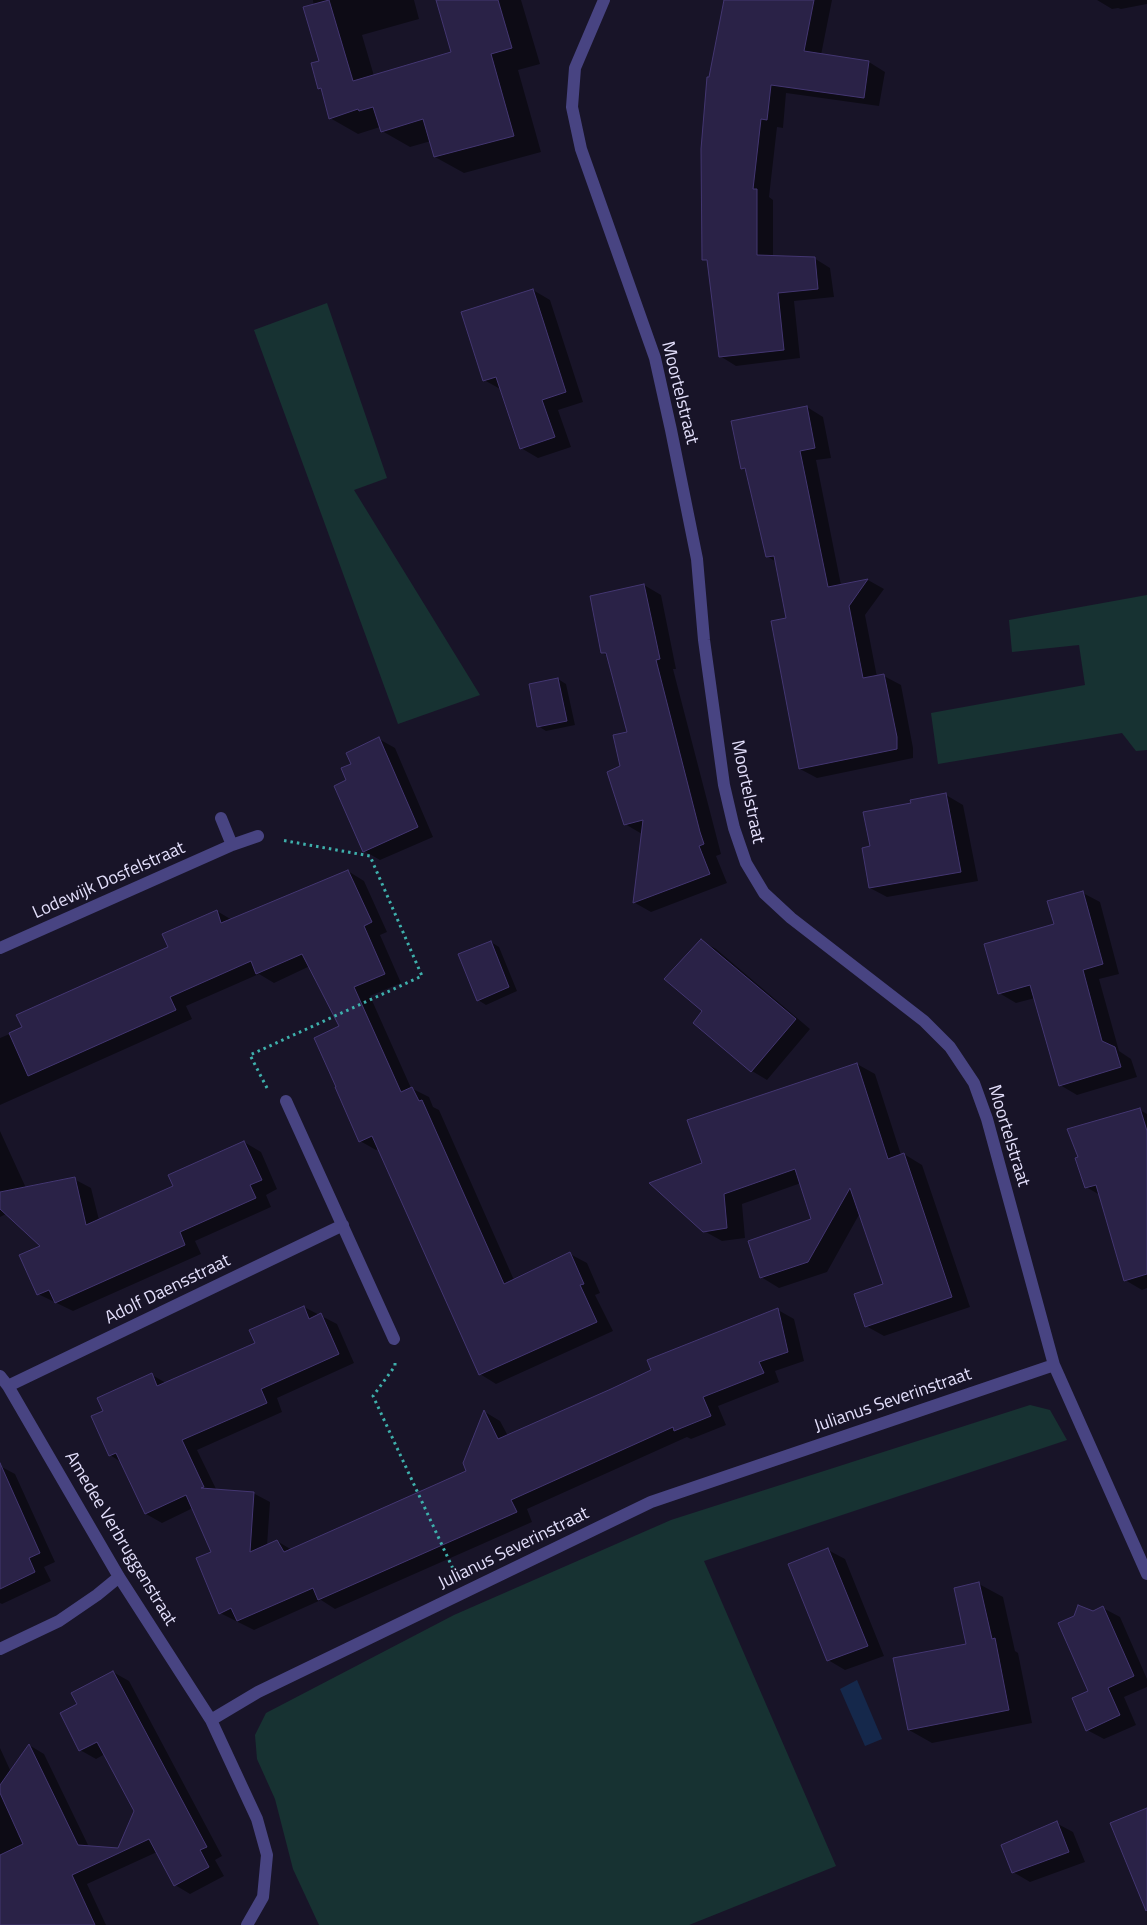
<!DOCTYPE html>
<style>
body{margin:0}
canvas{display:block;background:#181428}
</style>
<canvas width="1147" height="1925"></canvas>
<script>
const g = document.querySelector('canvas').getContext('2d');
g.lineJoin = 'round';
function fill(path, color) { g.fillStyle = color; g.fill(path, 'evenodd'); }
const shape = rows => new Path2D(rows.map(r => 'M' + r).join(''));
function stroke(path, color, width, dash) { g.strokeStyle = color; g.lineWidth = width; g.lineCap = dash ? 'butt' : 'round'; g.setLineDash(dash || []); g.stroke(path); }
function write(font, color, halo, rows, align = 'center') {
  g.font = font + ' "Titillium Web",sans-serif'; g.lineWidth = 4; g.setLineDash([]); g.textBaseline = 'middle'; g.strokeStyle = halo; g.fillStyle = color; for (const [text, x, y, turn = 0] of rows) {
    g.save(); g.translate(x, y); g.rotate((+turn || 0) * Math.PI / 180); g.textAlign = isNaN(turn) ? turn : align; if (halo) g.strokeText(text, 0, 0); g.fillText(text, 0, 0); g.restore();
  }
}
fill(shape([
 [327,303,387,478,354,490,480,695,398,724,254,330],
 [1147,595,1147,750,1136,751,1122,733,938,764,931,713,1085,685,1079,645,1012,652,1009,620],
 [1030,1405,1050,1410,1067,1440,704,1561,836,1866,689,1925,319,1925,293,1869,275,1799,257,1759,255,1735,266,1713,454,1615,671,1520]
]), '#173232');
fill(shape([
 [857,1680,882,1739,865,1746,840,1689]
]), '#15284b');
fill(shape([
 [313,0,414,0,419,19,362,35,374,76,453,52,450,0,521,0,540,64,518,70,541,152,464,173,435,157,431,141,410,147,382,131,380,127,358,134,330,118,323,90,319,88,320,61],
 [726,0,832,0,821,55,869,62,885,72,879,106,786,93,783,128,777,127,769,197,773,200,773,257,814,258,830,268,834,297,794,301,800,358,736,366,720,356,708,262,704,259,710,79],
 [1097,0,1147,0,1147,4,1121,9,1118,8,1112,9],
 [533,290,550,300,583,402,558,410,571,447,538,458,521,448,502,390,484,380],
 [807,407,823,417,831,458,816,460,841,585,868,580,884,589,865,615,877,677,884,676,901,685,913,748,913,758,817,778,800,769,788,619,776,562,767,556,747,471,742,468],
 [644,585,661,595,676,669,673,669,721,854,716,856,727,883,651,912,635,903,642,834,625,824,622,767,628,733,608,656,602,653],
 [558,679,566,684,575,725,546,731,538,726],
 [379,739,395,748,433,837,380,860,364,851,348,781,353,764],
 [946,795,963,805,978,881,887,897,870,888,871,847,912,804],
 [348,871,364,881,387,932,380,935,401,983,370,996,411,1088,429,1097,433,1107,439,1110,514,1280,570,1254,587,1263,600,1293,595,1295,613,1331,496,1384,480,1374,379,1149,376,1150,360,1141,341,1027,310,966,274,983,259,974,186,1006,192,1019,0,1105,0,1038,24,1028,169,948,217,911,232,920],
 [1083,893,1100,902,1119,974,1099,979,1119,1051,1131,1059,1137,1077,1077,1095,1060,1085,1035,998,1016,1003,999,993],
 [701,941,716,949,810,1029,767,1080,752,1071,695,1023,704,1011],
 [491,942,499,947,517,991,486,1005,478,1000],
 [857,1064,875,1074,901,1155,904,1154,922,1165,970,1307,884,1336,866,1326,884,1285,860,1213,827,1272,779,1288,761,1277,813,1220,801,1183,742,1204,745,1238,722,1241,704,1231,704,1164],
 [1140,1110,1147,1114,1147,1288,1142,1290,1125,1280,1100,1195,1086,1187],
 [0,1131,26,1188,74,1179,91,1188,99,1220,175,1186,244,1142,261,1152,277,1189,266,1195,271,1207,195,1241,201,1254,73,1311,38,1294,42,1246,6,1214,0,1217],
 [304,1307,337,1324,354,1363,277,1398,282,1412,197,1450,217,1491,253,1493,270,1502,267,1546,277,1541,292,1550,468,1472,485,1412,500,1421,508,1436,612,1390,778,1310,794,1319,804,1361,775,1371,779,1382,718,1406,726,1425,691,1439,687,1437,527,1509,532,1522,335,1609,321,1600,254,1630,220,1613,213,1552,193,1508,162,1523,146,1514,121,1462,110,1455,104,1411,152,1375,166,1383,256,1344],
 [0,1466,15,1474,55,1562,44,1567,51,1581,2,1604,0,1603],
 [828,1550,845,1559,884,1656,845,1670,828,1660],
 [979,1584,1003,1597,1015,1651,1018,1653,1032,1723,932,1743,909,1730,967,1645],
 [1103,1608,1120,1617,1147,1679,1147,1687,1124,1697,1136,1725,1104,1739,1087,1730,1093,1612],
 [113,1672,129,1681,222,1856,215,1860,224,1876,190,1894,175,1885,157,1852,87,1884,106,1925,0,1925,0,1748,11,1772,29,1745,44,1754,89,1847,118,1850,136,1811,105,1754,96,1759,80,1750,78,1705],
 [1056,1823,1073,1832,1085,1862,1030,1882,1013,1872]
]), '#0007');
const building = shape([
 [329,0,353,81,451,52,436,0,498,0,512,48,491,54,514,136,434,157,423,119,381,132,373,107,359,111,358,109,329,119,321,88,318,89,311,63,319,61,303,7,329,0],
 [724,0,814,0,804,51,869,61,864,98,771,85,767,120,761,119,753,189,757,189,757,255,815,257,818,289,778,293,784,350,719,357,707,260,702,260,701,149,707,77,709,77,724,0],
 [533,289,566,392,542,400,555,437,520,449,496,377,483,381,461,312,533,289],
 [807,406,815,448,800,451,828,587,868,579,849,606,863,678,884,674,897,737,897,749,799,769,771,621,786,618,774,556,766,557,745,468,741,469,731,421,807,406],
 [644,584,660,659,656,660,700,832,704,844,699,846,710,874,633,903,643,820,624,825,607,772,620,766,613,735,627,732,606,653,601,653,590,596,644,584],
 [558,678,567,721,537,727,529,684,558,678],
 [379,737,418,827,363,852,334,786,346,780,341,768,351,764,346,753,379,737],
 [946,793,961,872,869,888,862,848,870,846,863,812,911,803,910,800,946,793],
 [348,870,372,922,364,926,385,974,354,987,401,1092,412,1087,419,1101,422,1100,504,1284,570,1252,584,1284,580,1285,597,1322,479,1375,372,1136,359,1142,335,1087,336,1087,314,1038,339,1026,302,954,256,974,251,961,170,997,176,1010,28,1076,9,1033,22,1027,16,1015,168,947,162,934,217,910,221,923,348,870],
 [1083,891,1103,964,1083,970,1102,1041,1115,1047,1121,1067,1059,1086,1030,985,998,994,984,944,1054,924,1047,901,1083,891],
 [701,939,796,1019,751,1072,693,1023,702,1011,664,979,701,939],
 [491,941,509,987,477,1001,458,954,491,941],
 [857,1063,888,1159,904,1153,952,1297,865,1327,854,1294,883,1284,850,1188,808,1262,760,1278,748,1241,811,1219,795,1169,724,1194,727,1228,703,1232,649,1183,702,1163,687,1120,857,1063],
 [1140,1108,1147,1131,1147,1274,1124,1281,1096,1185,1085,1188,1075,1158,1078,1157,1067,1129,1140,1108],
 [244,1141,262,1180,250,1185,256,1198,180,1232,185,1245,158,1257,55,1303,49,1290,37,1295,19,1255,40,1246,0,1209,0,1192,75,1177,86,1225,173,1186,168,1175,244,1141],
 [304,1306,309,1319,321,1313,339,1354,261,1389,267,1403,182,1440,204,1487,201,1488,254,1492,250,1552,277,1540,284,1552,466,1471,463,1463,484,1410,498,1439,611,1389,651,1370,647,1360,778,1308,788,1352,759,1362,764,1373,703,1397,711,1416,674,1431,673,1427,511,1500,517,1512,318,1600,313,1588,237,1621,231,1608,219,1614,196,1558,211,1552,186,1495,145,1514,116,1453,109,1456,91,1416,103,1411,97,1398,152,1373,157,1386,255,1343,249,1330,304,1306],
 [0,1463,40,1553,29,1558,35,1572,0,1589,0,1463],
 [828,1548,868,1646,827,1661,788,1564,828,1548],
 [979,1582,992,1639,995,1638,1009,1710,908,1730,893,1658,966,1644,954,1588,979,1582],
 [1078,1605,1093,1611,1103,1606,1134,1676,1108,1688,1120,1715,1086,1731,1072,1698,1088,1691,1058,1623,1074,1616,1078,1605],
 [113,1671,207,1847,200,1850,209,1867,174,1886,149,1839,72,1875,95,1925,0,1925,0,1855,23,1844,0,1793,0,1785,29,1744,78,1845,118,1848,134,1811,97,1742,79,1751,60,1713,77,1704,71,1693,113,1671],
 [1147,1808,1147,1910,1146,1911,1110,1823,1147,1808],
 [1057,1821,1069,1852,1012,1873,1001,1845,1057,1821]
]);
fill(building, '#2a2247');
stroke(building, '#433671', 1);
stroke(shape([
 [267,1088,250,1055,422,976,370,856,281,840],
 [395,1363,395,1366,373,1396,454,1571]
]), '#3eb0ac', 3, [2.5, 4]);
stroke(shape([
 [604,0,575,68,572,107,581,149,655,358,671,430,697,559,704,640,724,785,734,828,746,863,764,893,791,918,924,1021,950,1047,974,1083,987,1119,1054,1365,1147,1574],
 [232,845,258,836],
 [0,948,232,845,221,818],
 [286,1101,394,1339],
 [0,1376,8,1386,119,1577,211,1720,257,1819,267,1855,263,1897,247,1925],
 [8,1386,343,1225],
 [0,1649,59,1621,97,1595,119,1577],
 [211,1720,258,1692,651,1502,1054,1365]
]), '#484482', 12);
write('18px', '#e3dffb', '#181428', [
 ["Moortelstraat",679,393,76],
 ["Moortelstraat",747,792,78],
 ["Lodewijk Dosfelstraat",109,881,-24],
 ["Moortelstraat",1008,1136,73],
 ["Adolf Daensstraat",168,1290,-26],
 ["Julianus Severinstraat",893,1401,-19],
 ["Amedee Verbruggenstraat",120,1539,59],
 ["Julianus Severinstraat",514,1549,-26]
]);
</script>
